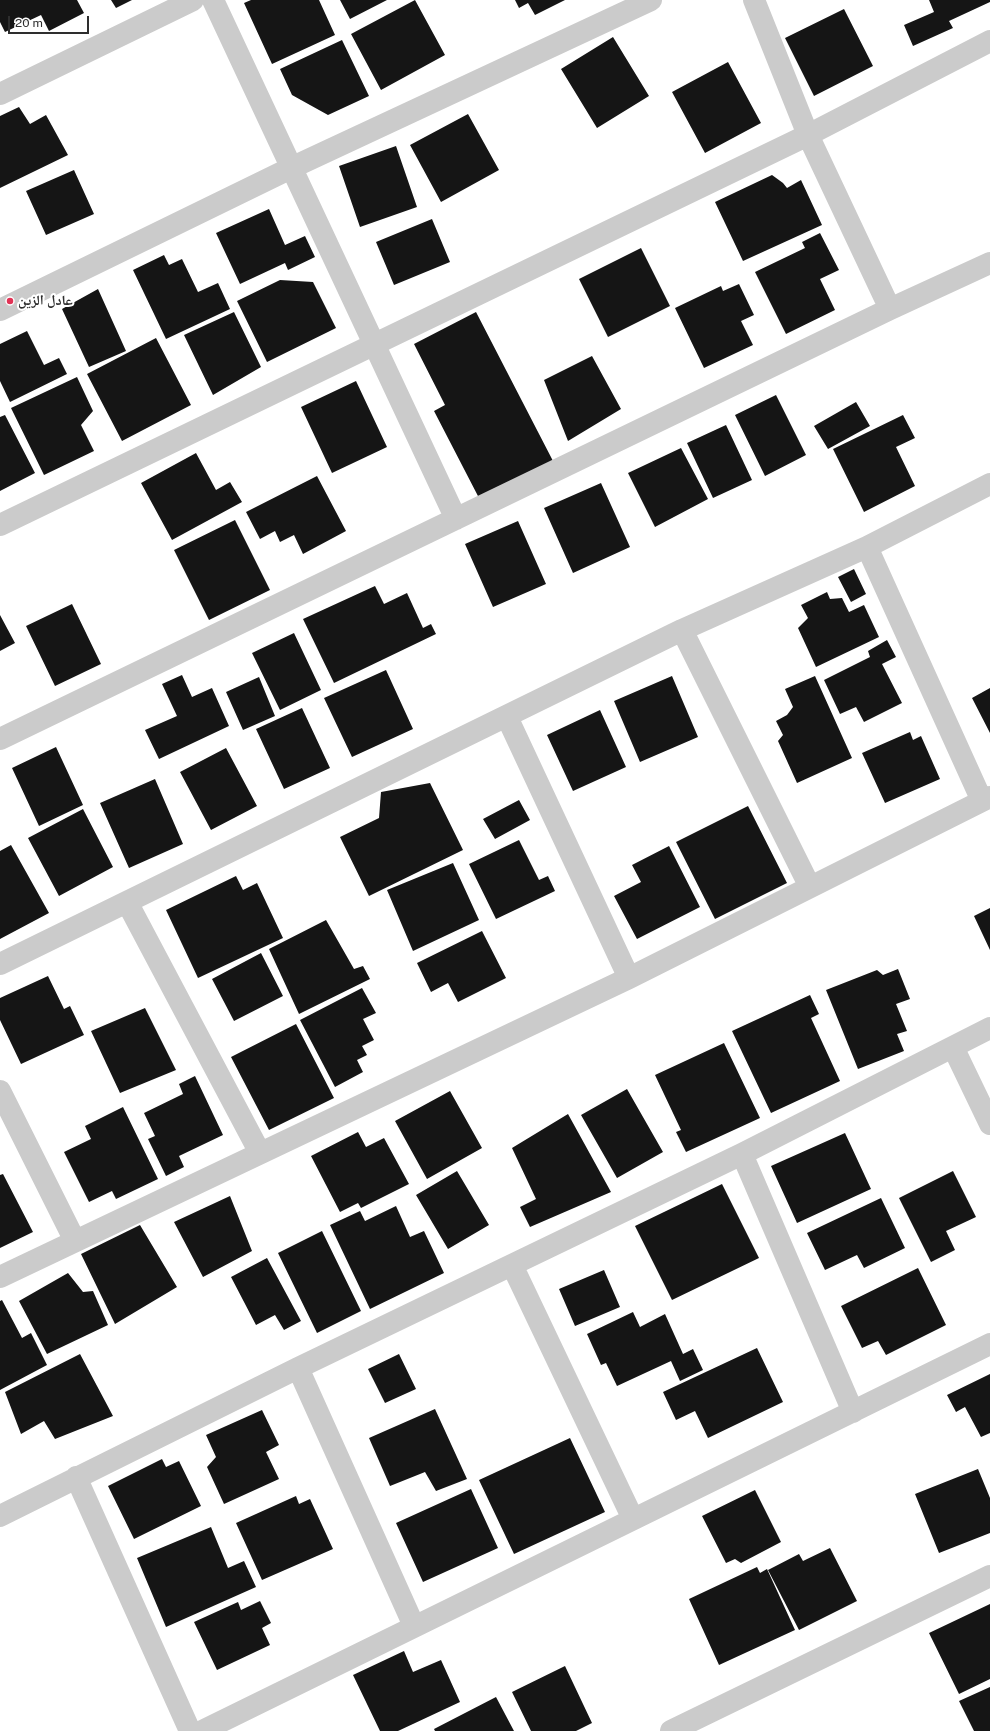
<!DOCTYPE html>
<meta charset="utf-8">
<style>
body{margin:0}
#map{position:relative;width:990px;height:1731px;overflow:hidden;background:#fff;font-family:"Public Sans",sans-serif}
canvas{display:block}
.scale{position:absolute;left:8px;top:16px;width:81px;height:18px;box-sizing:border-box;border:2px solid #2e2e2e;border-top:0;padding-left:5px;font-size:12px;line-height:14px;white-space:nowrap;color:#2e2e2e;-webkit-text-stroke:3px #fff;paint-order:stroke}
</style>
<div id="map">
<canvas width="990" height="1731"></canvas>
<div class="scale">20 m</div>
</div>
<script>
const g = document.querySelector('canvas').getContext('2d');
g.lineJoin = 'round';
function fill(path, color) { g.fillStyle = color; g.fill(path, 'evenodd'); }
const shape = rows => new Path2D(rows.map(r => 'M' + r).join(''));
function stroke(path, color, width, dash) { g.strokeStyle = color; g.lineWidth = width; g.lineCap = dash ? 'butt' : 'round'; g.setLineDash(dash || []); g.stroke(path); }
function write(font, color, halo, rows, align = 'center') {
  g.font = font + ' "Public Sans","Noto Naskh Arabic",sans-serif'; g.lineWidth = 4; g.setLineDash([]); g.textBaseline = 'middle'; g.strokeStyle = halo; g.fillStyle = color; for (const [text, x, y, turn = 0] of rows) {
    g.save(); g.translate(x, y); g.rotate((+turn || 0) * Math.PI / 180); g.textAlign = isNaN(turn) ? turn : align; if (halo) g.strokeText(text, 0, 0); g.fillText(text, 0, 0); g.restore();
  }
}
fill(shape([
 [0,0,77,0,84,13,49,31,41,15,5,32,0,22],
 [111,0,132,0,116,8],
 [251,0,319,0,335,35,272,64,244,3],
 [340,0,387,0,350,19],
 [415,0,445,55,381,90,351,34],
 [515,0,565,0,535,15,528,3,519,8],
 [929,0,990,0,990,2,949,21,953,28,913,46,904,25,934,12],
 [844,9,873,66,814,96,785,38],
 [613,37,649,96,597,128,561,69],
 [342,40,369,96,328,115,292,95,280,69],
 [728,62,761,123,705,153,672,92],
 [19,107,30,124,46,115,68,155,0,188,0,116],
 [468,114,499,170,441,202,410,145],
 [396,146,417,207,360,227,339,166],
 [74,170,94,214,46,235,26,191],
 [772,175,783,183,787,188,801,180,822,225,743,261,715,202],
 [269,209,285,245,305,236,315,257,288,270,285,263,240,284,216,233],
 [432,219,450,262,394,285,376,242],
 [820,233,839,270,820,279,835,310,786,334,755,272,805,248,802,242],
 [641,248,670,306,608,337,579,279],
 [164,255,169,265,182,259,198,292,218,283,230,309,166,339,133,270],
 [280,280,313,282,336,328,267,362,237,301],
 [739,284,754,315,741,321,753,345,704,368,675,308,721,286,723,291],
 [98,289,126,351,89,367,62,309],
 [234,312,261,367,213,395,184,335],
 [476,312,553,461,479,498,434,411,445,405,414,344],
 [27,331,44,365,59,358,67,374,10,402,0,381,0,344],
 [156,338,191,405,122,441,87,374],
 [592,356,621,409,568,441,544,380],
 [77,377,93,411,81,425,94,451,44,475,11,408],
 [356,381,387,447,332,473,301,407],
 [776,395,806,455,765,476,735,415],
 [856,402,870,426,828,449,814,426],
 [5,415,35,473,0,491,0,417],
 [903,415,915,438,896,447,915,486,864,512,833,449],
 [726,425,752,480,713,498,687,443],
 [681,448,708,499,655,527,628,473],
 [196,453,216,490,230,482,242,502,172,540,141,483],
 [317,476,346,531,303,554,294,535,280,542,275,531,260,539,246,512],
 [601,483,630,547,573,573,544,508],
 [235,520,270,590,209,620,174,550],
 [518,521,546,584,493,607,465,544],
 [854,569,866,594,851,602,838,577],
 [375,586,384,604,407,593,423,628,431,624,436,634,334,683,303,619],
 [827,592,830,599,842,598,849,612,864,605,879,637,816,667,798,628,808,618,801,605],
 [72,604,101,664,55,686,26,626],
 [0,615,15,643,0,651],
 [294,633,321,690,280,710,252,653],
 [887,640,896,657,882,664,902,703,864,722,856,707,840,714,824,680,870,657,868,651],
 [386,670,413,729,352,757,324,698],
 [182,675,192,697,212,688,229,726,159,759,145,730,177,716,162,684],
 [672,676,698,737,640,762,614,701],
 [815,676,852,758,797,783,778,741,783,735,776,721,787,715,793,707,785,689],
 [259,677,275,716,243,730,226,692],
 [990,688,990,733,972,698],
 [302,708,330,768,284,789,256,729],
 [600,710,626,767,573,791,547,735],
 [910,732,913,740,921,736,940,779,885,803,862,753],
 [56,747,83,805,39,826,12,768],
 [226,748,257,806,211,830,180,772],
 [155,779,183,844,129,868,100,803],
 [430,783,463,850,369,896,340,837,379,818,381,792],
 [519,800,530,820,495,839,483,819],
 [748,806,787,883,715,919,676,842],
 [83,809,113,867,59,896,28,838],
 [519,840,539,880,548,876,555,891,496,919,469,864],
 [11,845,49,913,0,939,0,851],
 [669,846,700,907,637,939,614,896,641,882,632,865],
 [453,863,479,920,413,951,387,890],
 [236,876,243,890,257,883,283,938,198,978,166,910],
 [990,908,990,950,974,916],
 [326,920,354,969,363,966,370,979,299,1014,269,949],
 [482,931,506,978,458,1002,448,983,431,992,417,963],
 [261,953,283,996,234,1021,212,979],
 [898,969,910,999,896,1004,907,1031,897,1034,904,1051,858,1069,826,990,877,970,883,975],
 [48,976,64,1009,70,1006,84,1035,21,1064,0,1020,0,998],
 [362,988,376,1013,363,1019,374,1040,362,1046,367,1055,357,1060,363,1072,335,1087,300,1020],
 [810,995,819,1014,811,1018,840,1081,771,1113,732,1031],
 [145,1008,176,1070,120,1093,91,1031],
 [296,1024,334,1098,269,1130,231,1057],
 [724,1043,760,1118,686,1152,676,1132,681,1130,655,1075],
 [195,1076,223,1135,179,1156,184,1167,166,1176,148,1139,155,1136,144,1113,183,1094,179,1084],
 [627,1089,663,1152,617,1178,581,1115],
 [450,1091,482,1148,427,1179,395,1121],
 [123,1107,158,1179,116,1199,112,1191,89,1202,64,1152,91,1139,85,1126],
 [568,1114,611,1192,530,1227,520,1207,536,1199,512,1148],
 [358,1132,366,1147,384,1138,409,1184,361,1208,358,1203,340,1212,311,1156],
 [845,1133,871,1189,797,1223,771,1166],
 [457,1171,489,1225,448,1249,416,1195],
 [953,1171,976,1217,946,1231,955,1250,931,1262,899,1198],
 [3,1174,33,1232,0,1248,0,1175],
 [722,1184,759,1258,672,1300,635,1226],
 [230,1196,252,1251,203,1277,174,1222],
 [881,1198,905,1248,864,1268,857,1255,825,1270,807,1233],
 [396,1206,410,1237,424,1231,444,1273,370,1309,330,1225,360,1211,365,1221],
 [140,1225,177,1287,115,1324,81,1254],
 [322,1231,361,1311,317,1333,278,1253],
 [267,1258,301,1321,284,1330,275,1315,256,1325,231,1277],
 [918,1268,946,1325,886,1355,878,1341,862,1348,841,1306],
 [604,1270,620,1307,575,1326,559,1289],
 [68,1273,83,1292,93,1291,108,1325,47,1354,19,1301],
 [2,1300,22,1338,31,1333,47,1365,0,1390,0,1301],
 [633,1312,640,1327,665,1314,683,1354,693,1349,703,1370,680,1381,671,1361,617,1386,606,1363,601,1365,587,1334],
 [757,1348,783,1402,708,1438,695,1411,676,1420,663,1392],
 [80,1354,113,1416,55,1439,44,1421,21,1434,5,1392],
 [399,1354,416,1389,385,1403,368,1369],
 [990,1374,990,1433,981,1437,965,1407,956,1412,947,1395],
 [435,1409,467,1479,436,1491,425,1472,390,1486,369,1438],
 [262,1410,279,1445,266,1452,279,1479,224,1504,207,1467,216,1457,206,1435],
 [570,1438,605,1512,514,1554,479,1480],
 [162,1459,166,1467,179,1461,201,1506,134,1539,108,1486],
 [978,1469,990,1498,990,1533,939,1553,915,1494],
 [471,1489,498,1548,423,1582,396,1523],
 [755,1490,781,1542,741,1563,735,1559,726,1563,702,1516],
 [296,1496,299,1504,310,1499,333,1549,262,1580,236,1523],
 [211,1527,228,1568,244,1561,256,1587,166,1627,137,1558],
 [830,1548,857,1601,799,1630,768,1570,799,1554,803,1561],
 [757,1567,760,1573,767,1569,795,1630,719,1665,689,1599],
 [260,1601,271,1623,262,1628,270,1645,217,1670,194,1622,238,1602,241,1610],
 [990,1604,990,1679,959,1694,929,1633],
 [404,1651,413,1672,441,1660,460,1702,398,1731,380,1731,353,1675],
 [565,1666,592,1723,576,1731,531,1731,512,1692],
 [990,1687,990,1731,974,1731,959,1701],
 [496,1697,514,1731,435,1731,434,1729]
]), '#151515');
stroke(shape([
 [213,0,456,519],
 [754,0,808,135,890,309],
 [0,94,193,0],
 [0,310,291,168,651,0],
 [0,525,808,135,990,41],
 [867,547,982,801],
 [682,630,810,887],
 [507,717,629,978],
 [0,739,890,309,990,263],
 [127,902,260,1153],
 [0,964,682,630,867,547,990,484],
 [953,1047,990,1124],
 [0,1091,75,1241],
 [742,1154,853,1412],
 [512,1265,633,1519],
 [0,1277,629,978,990,797],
 [298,1368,414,1626],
 [76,1477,190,1731],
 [0,1516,298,1368,742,1154,990,1028],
 [202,1731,990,1344],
 [671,1731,990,1576]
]), '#cbcbcb', 22);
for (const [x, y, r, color] of [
 [10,301,4,"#e13355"]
]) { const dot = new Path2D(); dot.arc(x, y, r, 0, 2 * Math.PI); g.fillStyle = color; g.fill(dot); stroke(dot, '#fff', 1.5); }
write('bold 14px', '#2e2e2e', '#fff', [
 ["عادل الزين",18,301]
], 'left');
</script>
